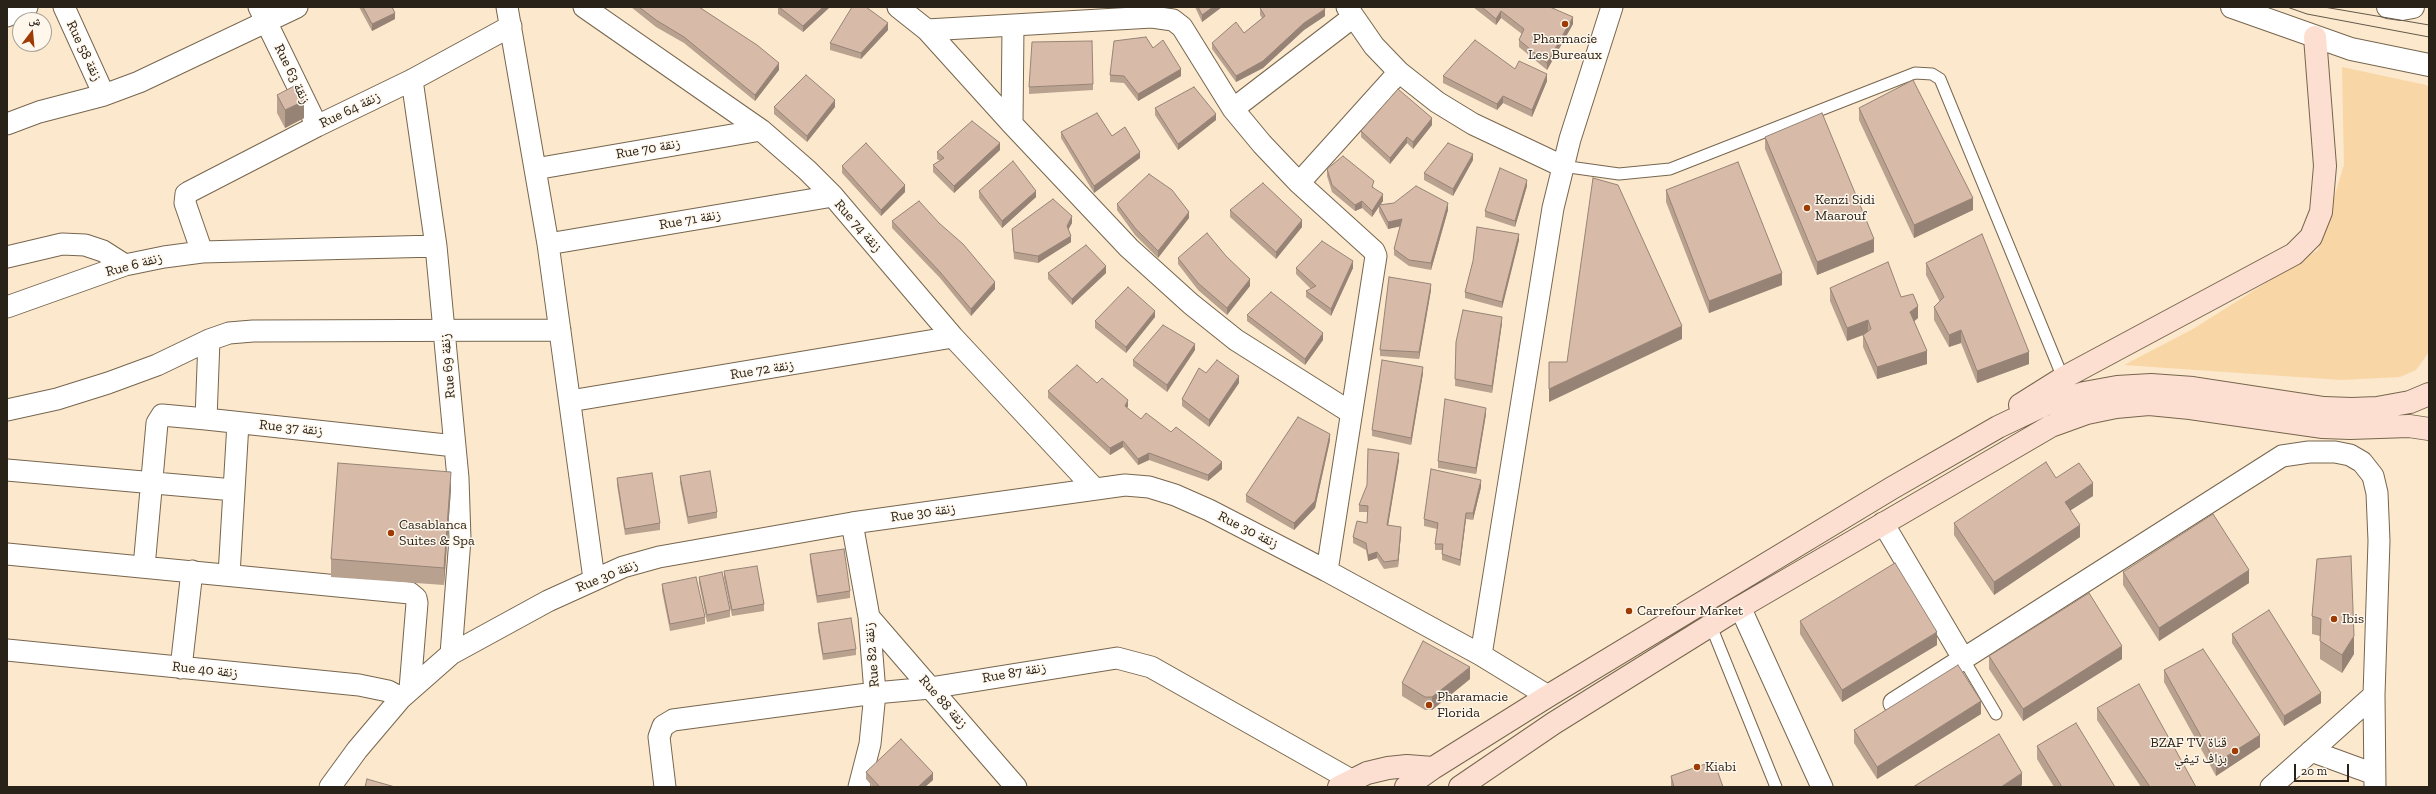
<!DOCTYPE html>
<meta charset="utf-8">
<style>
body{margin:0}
#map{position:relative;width:2436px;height:794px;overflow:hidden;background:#fbe8cd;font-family:"Zilla Slab","Noto Naskh Arabic",serif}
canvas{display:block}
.frame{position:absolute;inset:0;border:8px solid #292218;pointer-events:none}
.north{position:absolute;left:12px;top:12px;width:40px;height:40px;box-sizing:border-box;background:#fff7ec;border:1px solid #a9a297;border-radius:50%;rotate:16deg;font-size:11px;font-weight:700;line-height:16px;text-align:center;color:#292218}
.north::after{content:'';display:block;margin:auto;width:14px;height:18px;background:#9e3b03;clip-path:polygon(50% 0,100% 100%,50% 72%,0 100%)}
.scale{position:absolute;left:2294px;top:764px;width:55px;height:18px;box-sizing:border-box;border:2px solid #292218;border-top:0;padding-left:5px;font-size:12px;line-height:14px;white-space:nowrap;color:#292218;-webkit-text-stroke:3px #fff7ec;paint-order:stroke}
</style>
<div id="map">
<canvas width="2436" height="794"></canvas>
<div class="frame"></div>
<div class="north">ش</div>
<div class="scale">20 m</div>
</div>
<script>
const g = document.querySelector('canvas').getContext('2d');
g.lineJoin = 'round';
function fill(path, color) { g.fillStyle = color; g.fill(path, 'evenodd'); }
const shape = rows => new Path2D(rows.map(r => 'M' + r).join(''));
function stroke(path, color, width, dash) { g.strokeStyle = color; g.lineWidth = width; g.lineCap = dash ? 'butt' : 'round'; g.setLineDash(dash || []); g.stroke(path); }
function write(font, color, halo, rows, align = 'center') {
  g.font = font + ' "Zilla Slab","Noto Naskh Arabic",serif'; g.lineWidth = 3; g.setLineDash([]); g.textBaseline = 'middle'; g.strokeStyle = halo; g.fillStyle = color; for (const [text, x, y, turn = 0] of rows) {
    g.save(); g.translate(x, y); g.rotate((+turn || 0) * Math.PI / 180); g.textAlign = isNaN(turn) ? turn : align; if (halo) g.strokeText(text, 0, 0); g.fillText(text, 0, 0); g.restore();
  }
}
fill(shape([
 [2342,67,2426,85,2429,87,2429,352,2416,370,2400,377,2341,380,2124,365,2193,329,2318,250,2344,165]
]), '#f9d6a5');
const service = shape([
 [1562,166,1619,174,1670,169,1915,73,1932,74,1940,79,2063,378],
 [1711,626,1776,787],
 [1964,660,1996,714]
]);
const minor = shape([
 [64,7,104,95],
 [259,7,317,126],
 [507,7,548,244,594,579],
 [584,7,761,130,807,170,833,196,953,337,1094,488],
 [898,7,927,30,1012,124,1129,248,1191,304,1236,340,1350,412],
 [1347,7,1374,46,1399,72,1437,102,1473,124,1562,166],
 [7,16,27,7],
 [927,30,1152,17,1173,20,1182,27,1233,109,1262,144,1299,183,1374,251,1376,256,1327,571],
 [412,80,436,246,458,478,460,539,451,654],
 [1233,109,1353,17],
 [7,124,39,112,104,95,139,82,297,7],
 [1012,124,1013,26],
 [535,169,761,130],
 [1299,183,1399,72],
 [548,244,833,196],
 [202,252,185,203,186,194,189,192,317,126,412,80,511,26],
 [7,257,62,244,85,245,103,251,125,265],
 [7,307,125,265,164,257,202,252,436,246],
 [209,340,206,419,455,446],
 [570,401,953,337],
 [7,410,57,399,108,383,157,365,209,340,229,333,253,331,560,330],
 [7,470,234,490],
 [852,523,869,617,875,693,870,744,859,787],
 [1883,523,1964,660],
 [7,554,410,593,416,598,417,603,410,689],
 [144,567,157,423,162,415,206,419],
 [229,575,238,423],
 [1740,607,1822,787],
 [869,617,1016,787],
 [7,650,359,685,388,691,401,698],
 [1481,655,1553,208,1570,139,1612,7],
 [181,668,192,571],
 [1894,703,2282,456,2309,452,2335,452,2350,455,2362,462,2373,476,2377,493,2379,541,2374,695,2375,787],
 [2311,751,2374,774],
 [330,787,357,750,401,698,451,654,548,601,623,567,659,557,852,523,1125,485,1149,487,1175,495,1209,510,1327,571,1481,655,1548,696],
 [665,787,659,737,663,726,673,720,875,693,930,688,1117,658,1151,667,1351,780],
 [2271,787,2374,695]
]);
const tertiary = shape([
 [2232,7,2351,49,2429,65],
 [2388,7,2402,9,2413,7]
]);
const secondary = shape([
 [2020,405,2063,378,2294,254,2311,237,2321,212,2325,166,2315,37],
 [1339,787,1367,773,1388,768,1407,766,1433,768],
 [1406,787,1433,768,1548,696,1892,488,1998,427,2044,405,2084,393,2117,387,2151,385,2193,388,2324,408,2352,409,2377,408,2410,402,2429,394],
 [1460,787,1554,723,1732,612,2051,426,2087,413,2116,407,2149,404,2190,408,2323,427,2350,428,2409,426,2429,429]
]);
stroke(service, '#77664e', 13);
stroke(minor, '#77664e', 23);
stroke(tertiary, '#77664e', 24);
stroke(secondary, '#77664e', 24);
stroke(service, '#fff', 11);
stroke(minor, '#fff', 21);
stroke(tertiary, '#fff', 22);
stroke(secondary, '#fcdfd1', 22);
stroke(shape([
 [2287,7,2307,14,2429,37],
 [2324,7,2429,25]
]), '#625849', 1);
fill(shape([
 [359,7,392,7,395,19,372,31],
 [631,7,699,7,779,70,755,101,684,43,656,27],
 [778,7,830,7,803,32,778,14],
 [1009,7,1026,7,1026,8],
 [1195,7,1222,7,1202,22],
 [1473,7,1550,7,1573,24,1547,70,1519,47,1519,40,1522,34,1501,18,1496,25],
 [1260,8,1325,16,1304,30,1263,68,1236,82,1212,49,1212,43,1244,33,1262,18,1260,15],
 [888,30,861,59,830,50,830,43],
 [1153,48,1181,76,1138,101,1124,83,1110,82,1110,75],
 [1515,69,1547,81,1532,117,1503,103,1497,110,1443,83,1443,76],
 [1093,84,1093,90,1029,94,1029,87],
 [277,95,304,118,285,128,277,113],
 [774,107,835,107,807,142,774,114],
 [1155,108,1216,120,1178,150,1155,115],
 [1859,108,1973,210,1914,238,1859,120],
 [1432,125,1413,149,1407,143,1390,164,1361,137,1361,131],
 [1061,132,1112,136,1140,158,1094,193,1061,138],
 [1765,137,1874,252,1817,275,1765,149],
 [1000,150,954,193,933,172,933,165,940,161,937,159,937,152],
 [1473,160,1453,196,1424,180,1424,173],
 [842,166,905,192,881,216,842,173],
 [1327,169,1374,187,1373,188,1383,201,1380,205,1448,210,1431,270,1409,266,1394,255,1394,249,1400,226,1388,229,1379,212,1379,206,1372,217,1362,208,1355,211,1332,192,1327,176],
 [1527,186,1515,227,1485,217,1485,211],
 [1666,190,1782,285,1709,313,1666,202],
 [979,191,1036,197,1002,228,979,198],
 [1117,204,1189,218,1158,258,1135,235,1117,210],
 [1230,210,1302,227,1276,259,1230,217],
 [892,221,995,289,971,316,940,278,892,228],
 [1072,223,1068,230,1071,242,1038,263,1014,259,1012,229],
 [1519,240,1502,308,1465,298,1465,292,1473,261],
 [1178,258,1250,286,1227,315,1198,290,1178,264],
 [1926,263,2029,364,1977,383,1961,343,1949,347,1934,320,1934,307,1940,302,1926,275],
 [1296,268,1353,268,1331,316,1306,297,1306,291,1311,289,1296,274],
 [1048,273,1106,273,1072,305,1048,279],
 [1830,288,1901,297,1918,318,1914,321,1927,364,1877,379,1863,347,1863,335,1847,341,1830,301],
 [1431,290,1419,359,1380,356,1380,350],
 [1247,315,1323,340,1305,365,1247,321],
 [1155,317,1126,353,1095,328,1095,321],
 [1502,323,1492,393,1455,386,1456,342],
 [1195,350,1167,392,1133,366,1133,360],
 [1206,373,1239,383,1209,427,1182,406,1182,399],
 [1423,373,1411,445,1372,436,1372,430],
 [1097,383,1128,406,1127,408,1141,419,1171,432,1222,469,1208,481,1149,460,1138,465,1123,447,1110,455,1048,398,1048,391],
 [1486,414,1476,474,1438,468,1438,461],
 [1330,440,1315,508,1294,530,1246,502,1246,495],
 [1399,460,1388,525,1401,534,1398,567,1384,569,1377,558,1368,561,1366,550,1353,543,1353,537,1367,523,1368,512,1359,512,1359,505],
 [680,476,717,512,717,518,688,524,680,483],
 [617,478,660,523,660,530,625,535,617,485],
 [2056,478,2093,496,2070,510,2080,537,1994,595,1954,535,1954,523],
 [1481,487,1473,520,1466,519,1460,566,1442,560,1442,550,1435,550,1435,544,1437,529,1424,526,1424,519],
 [451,489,444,585,331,577,331,559],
 [810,554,850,591,850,598,817,603,810,561],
 [2317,559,2354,654,2342,673,2320,659,2320,636,2312,634,2312,616],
 [724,571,764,604,764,611,732,616,724,578],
 [2123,572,2249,583,2159,641,2123,585],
 [699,577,730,610,730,617,707,622,699,583],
 [662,584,705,617,705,624,670,631,662,591],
 [1800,621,1937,645,1842,702,1800,634],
 [818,623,856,649,856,655,823,660,818,630],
 [2232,634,2321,703,2284,726,2232,643],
 [1989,656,2122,659,2023,721,1989,669],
 [2164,670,2260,747,2216,776,2164,682],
 [1470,679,1432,710,1425,710,1402,696,1402,683],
 [2097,708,2196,787,2141,787,2097,720],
 [1981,714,1877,779,1854,743,1854,730],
 [2037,746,2115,787,2054,787,2037,759],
 [866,772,933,780,925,787,873,787,866,779],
 [1671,776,1723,787,1671,787]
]), '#b9a190');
fill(shape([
 [823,7,830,7,803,32,803,26],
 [1213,7,1222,7,1202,22,1202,15],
 [1325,9,1325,16,1304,30,1263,68,1236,82,1236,76,1304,23],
 [1501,11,1501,18,1496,25,1496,19],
 [395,13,395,19,372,31,372,24],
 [1573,17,1573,24,1547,70,1547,63],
 [888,23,888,30,861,59,861,53],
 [779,63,779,70,755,101,755,95],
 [1181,69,1181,76,1138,101,1138,94],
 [1547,74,1547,81,1532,117,1532,110],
 [1503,96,1503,103,1497,110,1497,104],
 [835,100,835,107,807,142,807,136],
 [304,101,304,118,285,128,285,110],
 [1216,114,1216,120,1178,150,1178,144],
 [1432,118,1432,125,1413,149,1413,142],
 [1407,137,1407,143,1390,164,1390,158],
 [1000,143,1000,150,954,193,954,186],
 [1140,152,1140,158,1094,193,1094,186],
 [1473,154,1473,160,1453,196,1453,189],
 [1527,180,1527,186,1515,227,1515,221],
 [905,185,905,192,881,216,881,210],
 [1036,191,1036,197,1002,228,1002,221],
 [1383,194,1383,201,1372,217,1372,211],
 [1973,198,1973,210,1914,238,1914,225],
 [1362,201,1362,208,1355,211,1355,205],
 [1448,203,1448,210,1431,270,1431,263],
 [1189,212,1189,218,1158,258,1158,251],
 [1072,216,1072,223,1067,232,1067,226],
 [1402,219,1402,226,1388,229,1388,222],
 [1302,220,1302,227,1276,259,1276,252],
 [1519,234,1519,240,1502,308,1502,302],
 [1071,236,1071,242,1038,263,1038,256],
 [1874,239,1874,252,1817,275,1817,262],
 [1353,261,1353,268,1331,316,1331,309],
 [1106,266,1106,273,1072,305,1072,299],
 [1782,273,1782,285,1709,313,1709,301],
 [1250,279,1250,286,1227,315,1227,308],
 [995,282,995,289,971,316,971,309],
 [1431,284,1431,290,1419,359,1419,352],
 [1918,306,1918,318,1910,325,1910,312],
 [1155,311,1155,317,1126,353,1126,347],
 [1502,317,1502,323,1492,393,1492,386],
 [1868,320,1868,333,1847,341,1847,328],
 [1682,326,1682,339,1549,402,1549,389],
 [1961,330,1961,343,1949,347,1949,335],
 [1323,333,1323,340,1305,365,1305,359],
 [1195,344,1195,350,1167,392,1167,385],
 [1927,351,1927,364,1877,379,1877,367],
 [2029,352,2029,364,1977,383,1977,371],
 [1423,367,1423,373,1411,445,1411,438],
 [1239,376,1239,383,1209,427,1209,420],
 [1128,400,1128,406,1125,412,1125,406],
 [1486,408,1486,414,1476,474,1476,468],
 [1330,434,1330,440,1315,508,1294,530,1294,523],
 [1123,441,1123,447,1110,455,1110,448],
 [1149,453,1149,460,1138,465,1138,459],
 [1399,453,1399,460,1387,532,1387,525],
 [1222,462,1222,469,1208,481,1208,475],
 [451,472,451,489,444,585,444,568],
 [1481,480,1481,487,1473,520,1473,513],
 [2093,483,2093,496,2065,514,2065,502],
 [1466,513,1466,519,1460,566,1460,560],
 [2080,525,2080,537,1994,595,1994,582],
 [1401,527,1401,534,1398,567,1398,560],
 [1377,552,1377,558,1368,561,1368,555],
 [2249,570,2249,583,2159,641,2159,628],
 [1937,632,1937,645,1842,702,1842,690],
 [2354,636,2354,654,2342,673,2342,655],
 [2122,646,2122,659,2023,721,2023,709],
 [1470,667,1470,679,1432,710,1432,697],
 [2321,693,2321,703,2284,726,2284,716],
 [1981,701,1981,714,1877,779,1877,767],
 [2260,735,2260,747,2216,776,2216,763],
 [933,773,933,780,925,787,918,787],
 [2022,773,2022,785,2020,787,2001,787]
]), '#968376');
const building = shape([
 [363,7,392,7,395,13,372,24,363,7],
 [639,7,699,7,757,45,779,63,755,95,684,37,656,20,639,7],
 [779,7,823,7,803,26,779,7],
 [852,7,866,7,888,23,861,53,830,43,852,7],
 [1198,7,1213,7,1202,15,1198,7],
 [1262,7,1324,7,1325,9,1304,23,1263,61,1236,76,1212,43,1236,22,1244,33,1265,16,1260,8,1262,7],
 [1482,7,1550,7,1573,17,1547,63,1519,40,1524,29,1501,11,1496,19,1482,7],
 [1146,37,1153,48,1163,40,1181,69,1138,94,1124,76,1110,75,1114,41,1146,37],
 [1475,40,1515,69,1519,61,1547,74,1532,110,1503,96,1497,104,1443,76,1475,40],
 [1092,41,1093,84,1029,87,1032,42,1092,41],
 [806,75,835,100,807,136,774,107,806,75],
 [1913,80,1973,198,1914,225,1859,108,1913,80],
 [296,85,304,101,285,110,277,95,296,85],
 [1194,87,1216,114,1178,144,1155,108,1194,87],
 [1398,89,1432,118,1413,142,1407,137,1390,158,1361,131,1398,89],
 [1097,113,1112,136,1125,127,1140,152,1094,186,1061,132,1097,113],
 [1822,113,1874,239,1817,262,1765,137,1822,113],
 [972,121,1000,143,954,186,933,165,944,158,937,152,972,121],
 [866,143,905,185,881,210,842,166,866,143],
 [1448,143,1473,154,1453,189,1424,173,1448,143],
 [1343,156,1374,181,1372,187,1383,194,1372,211,1362,201,1355,205,1332,185,1327,169,1343,156],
 [1013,161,1036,191,1002,221,979,191,1013,161],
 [1738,162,1782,273,1709,301,1666,190,1738,162],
 [1500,168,1527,180,1515,221,1485,211,1500,168],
 [1149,174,1172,190,1189,212,1158,251,1135,228,1117,204,1149,174],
 [1593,178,1618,185,1682,326,1549,389,1549,362,1567,362,1593,178],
 [1263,183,1302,220,1276,252,1230,210,1263,183],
 [1416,186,1448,203,1431,263,1409,260,1394,249,1402,219,1388,222,1379,205,1394,203,1416,186],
 [1053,199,1072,216,1067,226,1071,236,1038,256,1014,252,1012,229,1053,199],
 [919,201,939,223,963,244,995,282,971,309,940,272,892,221,919,201],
 [1477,227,1519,234,1502,302,1465,292,1473,261,1477,227],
 [1207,233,1226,256,1250,279,1227,308,1198,283,1178,258,1207,233],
 [1982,234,2029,352,1977,371,1961,330,1949,335,1934,307,1944,297,1926,263,1982,234],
 [1322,241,1353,261,1331,309,1306,291,1316,286,1296,268,1322,241],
 [1086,245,1106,266,1072,299,1048,273,1086,245],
 [1888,262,1901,297,1913,294,1918,306,1910,312,1927,351,1877,367,1863,335,1871,329,1868,320,1847,328,1830,288,1888,262],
 [1389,277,1431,284,1419,352,1380,350,1389,277],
 [1128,287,1155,311,1126,347,1095,321,1128,287],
 [1271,292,1323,333,1305,359,1247,315,1271,292],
 [1463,310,1502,317,1492,386,1455,379,1456,342,1463,310],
 [1163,325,1195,344,1167,385,1133,360,1163,325],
 [1217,360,1239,376,1209,420,1182,399,1199,368,1206,373,1217,360],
 [1382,360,1423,367,1411,438,1372,430,1382,360],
 [1077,365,1097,383,1102,378,1128,400,1125,406,1141,419,1146,413,1171,432,1176,427,1222,462,1208,475,1149,453,1138,459,1123,441,1110,448,1048,391,1077,365],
 [1445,399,1486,408,1476,468,1438,461,1445,399],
 [1298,417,1330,434,1315,501,1294,523,1246,495,1298,417],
 [1368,449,1399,453,1387,525,1401,527,1398,560,1384,562,1377,552,1368,555,1366,543,1353,537,1357,521,1367,523,1368,506,1359,505,1367,485,1368,449],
 [2046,462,2056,478,2079,463,2093,483,2065,502,2080,525,1994,582,1954,523,2046,462],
 [338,463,451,472,444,568,331,559,338,463],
 [1431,469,1481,480,1473,513,1466,513,1460,560,1442,554,1443,544,1435,544,1438,523,1424,519,1431,469],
 [710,471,717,512,688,517,680,476,710,471],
 [652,473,660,523,625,529,617,478,652,473],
 [2213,514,2249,570,2159,628,2123,572,2213,514],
 [844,549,850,591,817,596,810,554,844,549],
 [2351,556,2354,636,2342,655,2320,641,2321,619,2312,616,2317,559,2351,556],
 [1895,563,1937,632,1842,690,1800,621,1895,563],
 [757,566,764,604,732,610,724,571,757,566],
 [722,572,730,610,707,615,699,577,722,572],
 [696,577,705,617,670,624,662,584,696,577],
 [2089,593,2122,646,2023,709,1989,656,2089,593],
 [2269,610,2321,693,2284,716,2232,634,2269,610],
 [851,618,856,649,823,654,818,623,851,618],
 [1423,641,1470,667,1432,697,1425,697,1402,683,1423,641],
 [2203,649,2260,735,2216,763,2164,670,2203,649],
 [1958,665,1981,701,1877,767,1854,730,1958,665],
 [2139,684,2196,787,2150,787,2097,708,2139,684],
 [2076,723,2115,787,2062,787,2037,746,2076,723],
 [1999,734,2022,773,2001,787,1913,787,1999,734],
 [901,739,933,773,918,787,880,787,866,772,901,739],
 [1714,761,1723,787,1674,787,1671,776,1714,761],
 [367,779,395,787,365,787,367,779]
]);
fill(building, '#d7bba8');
stroke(building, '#968376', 1);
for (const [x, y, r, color] of [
 [1565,24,4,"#9e3b03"],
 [1807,208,4,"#9e3b03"],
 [391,533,4,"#9e3b03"],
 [1629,611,4,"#9e3b03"],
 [2334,619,4,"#9e3b03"],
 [1429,705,4,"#9e3b03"],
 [2235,751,4,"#9e3b03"],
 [1697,767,4,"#9e3b03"]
]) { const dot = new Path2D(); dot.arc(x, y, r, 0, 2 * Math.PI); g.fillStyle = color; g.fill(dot); stroke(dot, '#fff7ec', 1.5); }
write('14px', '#292218', '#fff7ec', [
 ["Pharmacie",1565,39,"center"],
 ["Les Bureaux",1565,55,"center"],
 ["Kenzi Sidi",1815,200],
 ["Maarouf",1815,216],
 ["Casablanca",399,525],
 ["Suites & Spa",399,541],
 ["Carrefour Market",1637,611],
 ["Ibis",2342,619],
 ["Pharamacie",1437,697],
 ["Florida",1437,713],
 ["BZAF TV قناة",2227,743,"right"],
 ["بزاف تيفي",2227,759,"right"],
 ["Kiabi",1705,767]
], 'left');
write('14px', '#292218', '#fff7ec', [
 ["Rue 58 زنقة",84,51,65],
 ["Rue 63 زنقة",292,74,64],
 ["Rue 64 زنقة",350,110,-26],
 ["Rue 70 زنقة",648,149,-10],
 ["Rue 71 زنقة",690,220,-10],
 ["Rue 74 زنقة",858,226,49],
 ["Rue 6 زنقة",134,265,-15],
 ["Rue 69 زنقة",448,366,-95],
 ["Rue 72 زنقة",762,370,-9],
 ["Rue 37 زنقة",291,428,6],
 ["Rue 30 زنقة",923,513,-8],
 ["Rue 30 زنقة",1248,530,27],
 ["Rue 30 زنقة",607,576,-22],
 ["Rue 82 زنقة",872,655,-95],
 ["Rue 40 زنقة",205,670,6],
 ["Rue 87 زنقة",1014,673,-10],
 ["Rue 88 زنقة",943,702,49]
]);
</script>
